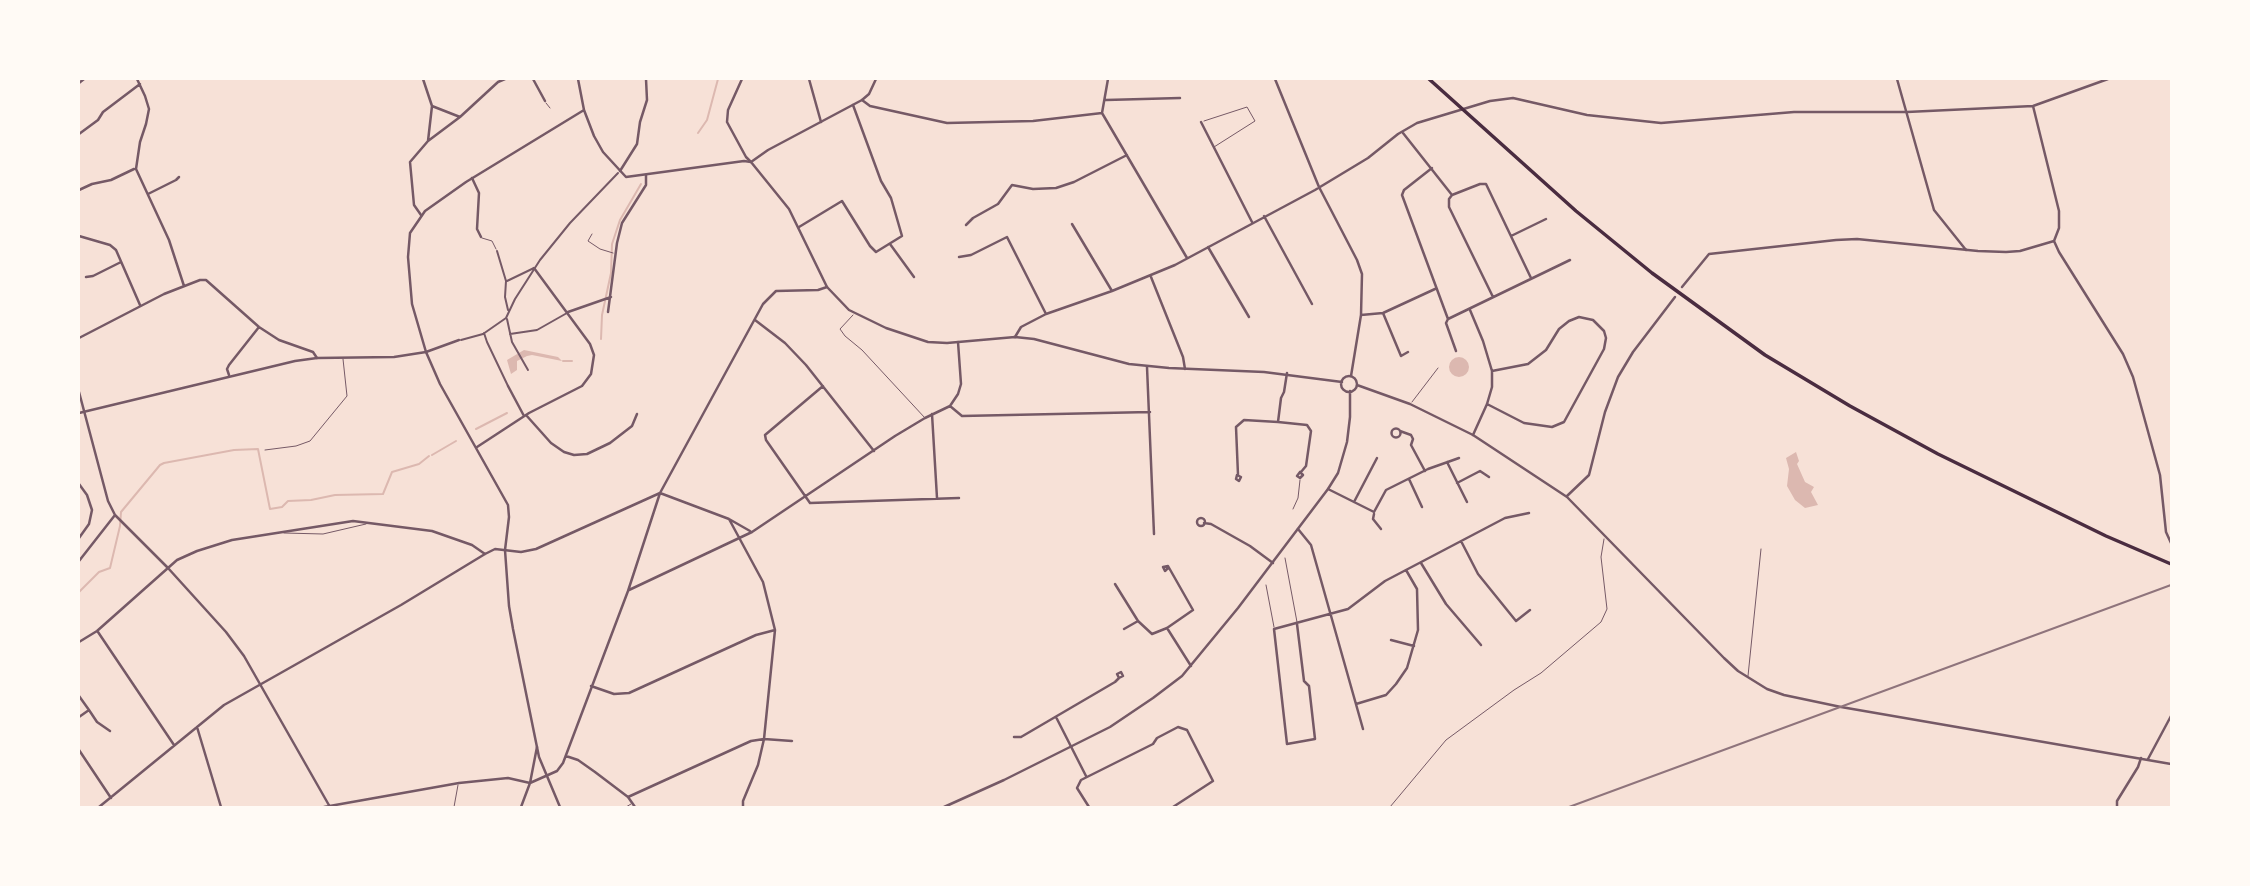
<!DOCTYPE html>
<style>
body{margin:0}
#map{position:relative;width:2250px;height:886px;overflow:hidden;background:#f7e1d7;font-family:"Sofia Sans Condensed",sans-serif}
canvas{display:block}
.frame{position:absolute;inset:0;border:80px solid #fffaf5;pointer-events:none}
</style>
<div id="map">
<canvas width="2250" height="886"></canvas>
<div class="frame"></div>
</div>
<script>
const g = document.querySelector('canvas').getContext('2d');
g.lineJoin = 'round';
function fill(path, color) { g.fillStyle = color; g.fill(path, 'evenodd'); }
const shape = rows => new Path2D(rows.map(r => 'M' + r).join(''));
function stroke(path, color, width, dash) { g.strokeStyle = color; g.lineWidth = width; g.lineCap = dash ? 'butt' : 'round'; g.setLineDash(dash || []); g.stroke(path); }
fill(shape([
 [524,350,558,357,562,361,532,355,527,356,517,361,517,370,511,374,507,360],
 '1449 367a10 10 0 1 1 20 0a10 10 0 1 1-20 0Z',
 [1796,452,1799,461,1797,464,1805,482,1814,487,1811,492,1818,505,1805,508,1795,500,1787,486,1789,469,1786,458]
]), '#dcb8b0');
stroke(shape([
 [698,133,707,120,718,79],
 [601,339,602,315,611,273,612,244,620,220,641,184],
 [563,361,572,361],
 [476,429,507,413],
 [432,455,456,441],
 [79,592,99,572,110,568,120,526,121,512,160,465,164,463,234,450,258,449,270,509,282,507,288,501,311,500,335,495,383,494,392,472,419,464,429,456]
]), '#dcb8b0', 2);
stroke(shape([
 [546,103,550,108],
 [1204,121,1247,107,1255,121,1214,147],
 [592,234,588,241,600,249,613,253],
 [482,238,492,241,496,249],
 [853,315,840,329,845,336,862,350,925,418],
 [1412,402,1438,368],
 [265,450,296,446,310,441,347,396,343,359],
 [1293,509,1298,498,1300,480],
 [284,533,323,534,366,524],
 [1285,558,1297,622],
 [1266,585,1274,627],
 [1748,676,1761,549],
 [454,807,458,785],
 [626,807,631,804],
 [1390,807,1446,740,1514,690,1541,673,1601,622,1607,609,1601,557,1604,539]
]), '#755966', 1);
stroke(shape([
 [497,251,506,281,505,297,508,310],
 [507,281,534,268],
 [506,318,515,299,540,260,570,223,618,173],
 [507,319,512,342,528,370],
 [484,333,487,342,508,386],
 [510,334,537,330,567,313],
 [461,340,483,334,506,318]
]), '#755966', 2);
stroke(shape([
 [137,79,145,96,149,109,146,124,140,142,136,169,169,240,184,286],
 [423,79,432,106,428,141],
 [533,79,545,101],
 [742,79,728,110,727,122,746,157,751,162],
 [809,79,821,122],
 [1275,79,1319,187,1357,260,1362,274,1361,315,1351,376],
 [1897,79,1934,210,1966,250],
 [79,83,84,79],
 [862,100,870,106,947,123,1033,121,1102,113],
 [1106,100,1180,98],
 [432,106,460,117],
 [2033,106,2059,211,2059,228,2054,241,2059,252,2123,354,2133,377,2160,475,2166,532,2171,543],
 [1102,113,1187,258],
 [1102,113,1108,79],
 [1201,122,1252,222],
 [1403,133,1452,195,1449,199,1449,207,1493,297],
 [79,134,98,120,103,112,140,84],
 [1432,168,1404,190,1402,195,1448,319,1570,260],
 [620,171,637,144,640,122,647,100,646,79],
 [472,178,479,193,477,229,481,237],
 [79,190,92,184,111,180,134,169],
 [148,194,176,180,179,177],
 [1452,195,1480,184,1486,184,1531,278],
 [421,215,414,205,410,162,428,141,460,117,498,82,505,79],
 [1264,216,1312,304],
 [1072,224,1112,291],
 [966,225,973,218,998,204,1012,185,1033,189,1056,188,1074,182,1127,155],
 [799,227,842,201,870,246,876,252,902,236,891,198,881,181,853,105],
 [79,236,110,245,116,250,140,305],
 [1511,236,1546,219],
 [890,244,914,277],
 [1208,247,1249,317],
 [959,257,971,255,1007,237,1046,314],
 [86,277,93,276,121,262],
 [1151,277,1183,357,1185,369],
 [1682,287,1709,254,1836,240,1857,239,1978,251,2006,252,2020,251,2054,241],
 [1470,310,1483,341,1492,371,1492,387,1487,404,1473,435],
 [568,312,611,297],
 [608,312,617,243,622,223,646,185,646,175],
 [1383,313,1401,356,1408,352],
 [1361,315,1383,313,1435,289],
 [1448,319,1446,323,1456,351],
 [755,320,785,343,806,365,874,451],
 [1015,337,1021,327,1046,314,1112,291,1175,265,1315,190,1368,158,1398,134,1417,123,1490,101,1513,98,1587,115,1661,123,1794,112,1907,112,2033,106,2108,79],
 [79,338,164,294,200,280,206,280,259,327,279,340,313,352,317,358],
 [426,352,459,340],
 [1147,367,1154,534],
 [1287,373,1284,392,1281,398,1278,422,1307,425,1311,431,1306,466,1301,472],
 [229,375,227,369,229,365,259,327],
 [508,386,524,416],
 [823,386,765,435,766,440,810,503,959,498],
 [79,392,108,501,115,515,168,568,226,632,244,656,330,807],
 [1487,404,1524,423,1552,427,1564,422,1604,349,1606,338,1604,331,1593,320,1579,317,1569,321,1559,329,1546,350,1528,364,1492,371],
 [950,406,962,416,1150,412],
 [932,414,937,498],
 [526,415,551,443,564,452,574,455,587,454,610,443,632,426,637,414],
 '1391.5 433a4.5 4.5 0 1 1 9 0a4.5 4.5 0 1 1-9 0Z',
 [1400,431,1411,435,1413,439,1411,445,1425,471],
 [477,447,529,413,582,386,591,374,594,355,590,344,534,268],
 [1447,462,1467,502],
 [1300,472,1303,475,1300,478,1297,476,1300,472],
 [1237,475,1241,477,1239,481,1236,479,1237,475],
 [1238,475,1236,427,1244,420,1278,422],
 [1409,479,1422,507],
 [1457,483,1480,471,1489,477],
 [79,484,87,495,92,510,89,524,79,538],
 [1328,489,1374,512,1386,490,1428,469,1459,458],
 [660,493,729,519,750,531],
 [1567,496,1589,475,1605,412,1618,377,1633,352,1675,297],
 [1354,502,1377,458],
 [1374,514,1373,519,1381,529],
 '1197 522a4 4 0 1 1 8 0a4 4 0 1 1-8 0Z',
 [729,519,763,582,775,630,764,739,758,765,743,801,743,807],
 [1204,523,1211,524,1250,546,1273,563],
 [1298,529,1311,545,1363,729],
 [1461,541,1478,574,1516,621,1530,610],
 [79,561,115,515],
 [1421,563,1446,604,1481,645],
 [1115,584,1138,621,1152,634,1167,628,1193,610,1168,566,1163,567,1165,571,1168,568],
 [629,590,752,532,895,436,925,418,950,406,958,394,961,384,958,342],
 [1297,624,1304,681,1309,686,1315,739,1287,744,1274,629,1348,609,1385,581,1505,518,1529,513],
 [1167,628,1191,666],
 [1124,629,1138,621],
 [98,632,174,745],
 [1391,640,1414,646],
 [79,642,97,631,177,560,197,551,232,540,353,521,432,531,472,545,485,554],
 [591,686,614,694,629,693,756,635,775,630],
 [79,696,89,710],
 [1356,704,1386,695,1396,684,1407,668,1418,630,1417,589,1406,570],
 [79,717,89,710,97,722,110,731],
 [1056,717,1086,776],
 [197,727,221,807],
 [1014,737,1021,737,1115,682,1119,678,1117,674,1121,672,1123,676,1119,678],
 [79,750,111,798],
 [566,756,578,760,595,772,628,797,635,807],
 [2148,759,2171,716],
 [530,783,557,771,563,763,628,591,660,493,763,304,776,291,818,290,827,287],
 [628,797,751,741,764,739,792,741],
 [99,807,224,705,401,605,485,554,495,549,521,552,536,549,660,493],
 [324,807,459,783,508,778,530,783],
 [521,807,530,783,537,747],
 [1089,807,1077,788,1081,780,1153,744,1157,738,1178,727,1187,730,1213,781,1173,807],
 [2117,807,2117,801,2138,767,2141,758]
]), '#755966', 2.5);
stroke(shape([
 [578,79,584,110,594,136,603,152,626,177,744,161,751,162],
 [751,162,789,209,827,287,849,310,886,328,928,342,947,343,1015,337,1034,339,1129,364,1169,368,1264,372,1342,382],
 [751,162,768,150,862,100,869,94,876,79],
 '1341 384a8 8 0 1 1 16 0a8 8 0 1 1-16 0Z',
 [1357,385,1410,404,1473,435,1567,497,1724,658,1738,671,1767,689,1784,695,1841,707,2171,764],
 [79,413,295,361,317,358,394,357,426,352],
 [560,807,539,757,513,629,509,606,505,550,509,517,508,505,440,384,426,352,412,304,408,257,410,233,425,211,466,182,584,110],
 [944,807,1004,780,1110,727,1153,698,1182,676,1238,608,1328,489,1338,473,1347,442,1350,417,1350,391]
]), '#755966', 2.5);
stroke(shape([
 [1429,79,1576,211,1652,273,1765,355,1850,406,1938,454,2106,536,2171,564]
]), '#4a2c40', 3.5);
stroke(shape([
 [1569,807,2171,585]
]), '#8f747c', 2);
</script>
